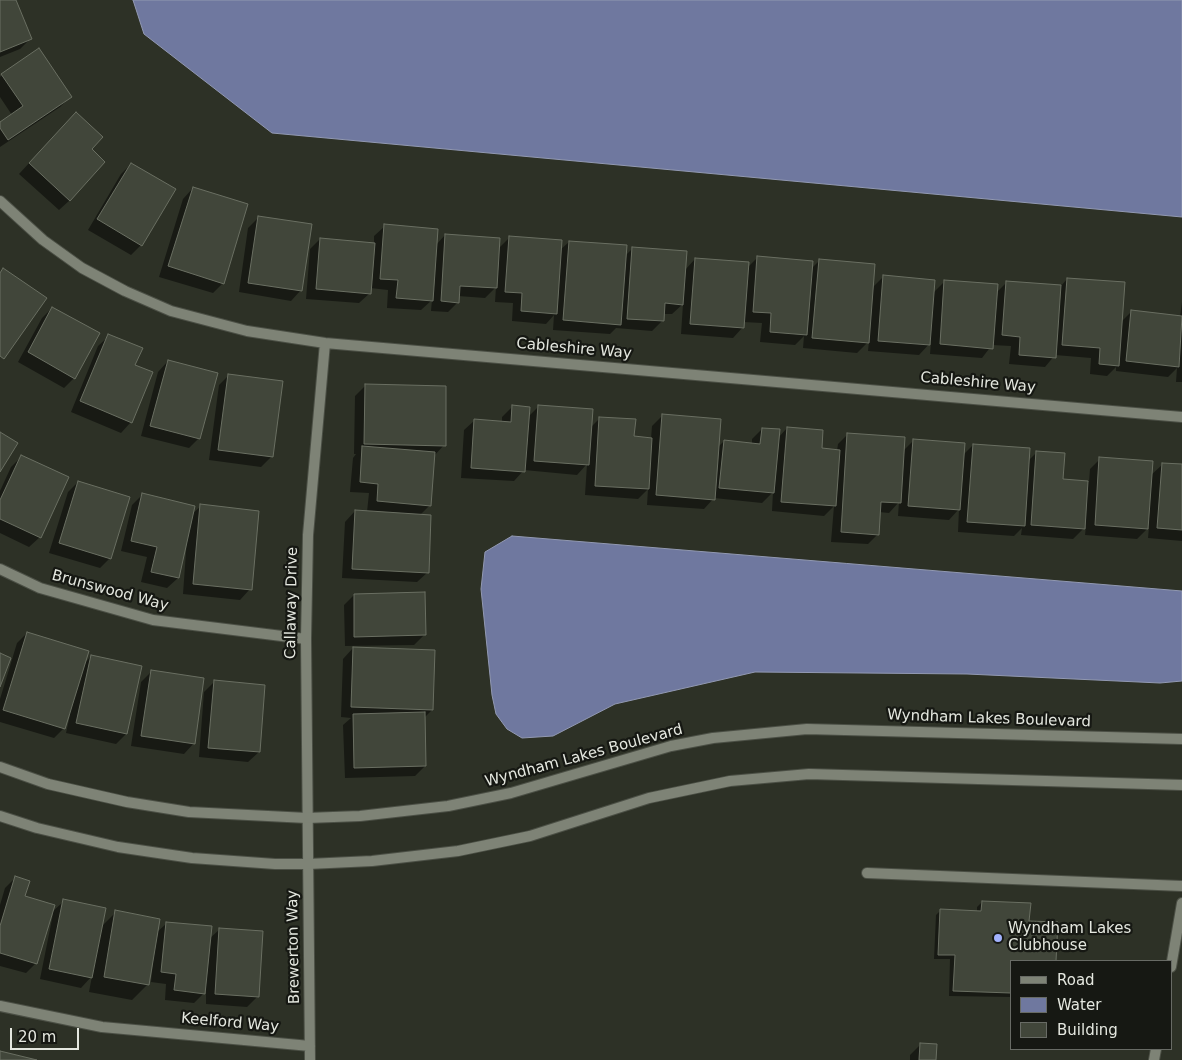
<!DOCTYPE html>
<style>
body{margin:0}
#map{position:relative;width:1182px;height:1060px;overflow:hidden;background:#2d3126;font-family:"DejaVu Sans",sans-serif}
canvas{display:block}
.legend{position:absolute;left:1010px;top:960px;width:162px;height:90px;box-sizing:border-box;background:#161813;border:1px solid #686b65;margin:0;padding:6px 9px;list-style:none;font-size:15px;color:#e4e7df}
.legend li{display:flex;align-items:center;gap:10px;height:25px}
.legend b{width:25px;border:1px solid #686b65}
.scale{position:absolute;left:10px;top:1028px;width:69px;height:22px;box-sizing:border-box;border:2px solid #e4e7df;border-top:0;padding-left:6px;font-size:15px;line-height:18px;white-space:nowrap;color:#e4e7df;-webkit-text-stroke:4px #161813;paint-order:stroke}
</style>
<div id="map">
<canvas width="1182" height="1060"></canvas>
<ul class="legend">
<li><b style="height:6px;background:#7e8376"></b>Road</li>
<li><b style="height:14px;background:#6f789f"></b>Water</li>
<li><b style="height:14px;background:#41463a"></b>Building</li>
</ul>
<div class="scale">20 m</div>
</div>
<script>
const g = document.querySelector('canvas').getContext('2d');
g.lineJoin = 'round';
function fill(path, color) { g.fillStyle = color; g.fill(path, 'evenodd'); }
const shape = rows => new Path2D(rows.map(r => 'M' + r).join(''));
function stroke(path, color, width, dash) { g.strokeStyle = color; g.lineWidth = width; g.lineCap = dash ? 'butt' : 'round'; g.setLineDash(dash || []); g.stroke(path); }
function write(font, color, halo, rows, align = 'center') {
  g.font = font + ' "DejaVu Sans",sans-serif'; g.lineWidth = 4.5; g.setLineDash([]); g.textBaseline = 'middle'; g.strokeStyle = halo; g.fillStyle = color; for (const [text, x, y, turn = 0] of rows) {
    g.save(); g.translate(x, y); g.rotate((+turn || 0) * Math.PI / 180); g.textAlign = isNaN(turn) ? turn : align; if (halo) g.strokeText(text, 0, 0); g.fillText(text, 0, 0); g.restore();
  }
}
const water = shape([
 [133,0,1182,0,1182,217,272,133,144,34,133,0],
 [512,536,1182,591,1182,681,1160,683,967,674,755,672,615,704,553,736,522,738,507,729,496,714,492,695,481,589,485,552,512,536]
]);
fill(water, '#6f789f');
stroke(water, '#9299b2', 1);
fill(shape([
 [0,0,14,0,30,39,20,49,0,57],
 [2,75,70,97,60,107,0,147,0,123,12,115,0,97,0,77],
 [66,123,90,150,70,200,59,210,19,174],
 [131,164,141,245,131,255,88,230,121,174],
 [193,188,223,283,213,293,159,277,183,199],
 [258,218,301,290,291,301,239,292,248,228],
 [385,226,436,245,445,235,498,249,509,238,560,250,569,242,625,256,633,248,685,270,695,259,747,268,758,257,811,269,819,261,872,288,883,277,932,294,945,281,996,293,1007,282,1061,286,1067,279,1121,322,1131,312,1180,317,1182,302,1182,382,1176,382,1177,368,1168,377,1116,371,1116,367,1107,376,1090,374,1091,358,1055,355,1045,367,1009,364,1011,346,992,345,982,358,930,354,931,342,919,355,868,351,869,341,857,353,803,348,804,336,795,345,760,342,762,323,743,322,743,327,733,338,681,334,683,304,672,314,663,314,662,321,652,331,616,328,610,334,553,330,554,315,546,324,512,321,513,303,495,302,496,287,485,298,458,296,458,302,448,312,431,311,432,300,421,310,387,308,388,290,370,288,370,293,359,303,306,299,310,249,320,239,374,244,374,236],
 [52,308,74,378,64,388,18,362,42,318],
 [109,336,134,366,131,422,121,433,71,412,98,346],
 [168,361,199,438,189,448,141,436,158,372],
 [229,375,281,382,271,457,261,467,209,460,219,385],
 [365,386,444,445,434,456,430,505,420,515,428,572,417,582,342,578,345,522,355,511,367,512,369,493,350,492,353,458,356,454,354,454,355,396],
 [512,407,528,417,538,407,590,428,600,418,633,438,651,439,652,426,662,416,717,448,724,441,752,444,752,439,762,429,778,438,787,428,820,449,837,451,838,444,848,434,903,451,914,440,963,455,973,445,1028,461,1037,452,1061,480,1089,482,1090,469,1100,459,1150,476,1163,464,1182,466,1182,541,1148,538,1149,527,1137,539,1085,535,1086,526,1073,539,1021,535,1022,528,1014,536,958,532,959,509,949,520,898,516,899,502,889,513,879,512,878,534,868,544,831,542,834,506,824,516,772,511,773,492,762,503,714,498,704,509,647,505,648,489,638,499,585,495,587,464,577,475,524,470,514,481,461,478,464,430,475,420,502,422,502,417],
 [21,457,40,537,29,547,0,533,0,491,11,467],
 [78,482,110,558,100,568,49,553,68,492],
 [142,495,192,514,201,506,250,589,240,600,183,594,187,538,178,578,167,588,141,582,147,557,121,551,132,505],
 [354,595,424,635,414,645,345,646,344,605],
 [27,633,84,664,91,656,126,734,116,744,66,733,70,715,68,714,64,728,54,738,0,722,0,699,17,643],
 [353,648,432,710,424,718,425,766,415,776,345,778,343,725,351,718,341,717,343,659],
 [151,672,194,743,184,754,131,746,141,682],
 [214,682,259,752,248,762,199,757,204,692],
 [15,878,24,897,51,913,64,901,101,927,116,912,156,933,167,923,209,939,220,929,257,997,247,1007,206,1004,206,991,194,1003,165,1000,166,984,151,982,153,961,151,961,147,985,132,1000,89,992,92,976,81,988,40,979,53,914,51,914,36,963,26,973,0,966,0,905,5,888],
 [982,902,1028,922,1056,923,1055,961,1011,961,1011,997,949,996,950,959,934,959,936,915,941,910,977,912,977,907],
 [920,1045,935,1060,910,1060,910,1055]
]), '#0007');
const building = shape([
 [0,0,16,0,32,39,0,52,0,0],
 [39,48,72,97,8,140,0,128,0,122,23,106,1,74,39,48],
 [76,112,103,137,92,149,105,162,70,201,29,163,76,112],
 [131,163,176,189,142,246,97,219,131,163],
 [193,187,248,204,224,284,168,266,193,187],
 [258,216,312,224,302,291,248,283,258,216],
 [384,224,438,229,433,301,396,298,398,280,380,279,384,224],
 [445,234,500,238,497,288,460,286,459,303,441,301,445,234],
 [509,236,562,240,557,314,521,311,522,293,505,292,509,236],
 [320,238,375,243,371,294,316,289,320,238],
 [569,241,627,245,621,325,563,320,569,241],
 [632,247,687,251,683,305,665,303,664,321,627,319,632,247],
 [757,256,813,261,807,335,770,332,771,313,753,312,757,256],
 [695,258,749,262,744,328,690,324,695,258],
 [819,259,875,264,869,343,812,338,819,259],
 [3,268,47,298,4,359,0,356,0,273,3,268],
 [883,275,935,280,930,345,878,341,883,275],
 [1067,278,1125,282,1119,366,1099,364,1100,348,1062,345,1067,278],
 [944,280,998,284,993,349,940,344,944,280],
 [1006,281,1061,285,1056,358,1019,355,1020,337,1002,335,1006,281],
 [52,307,100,333,75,379,28,352,52,307],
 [1131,310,1182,316,1179,367,1126,361,1131,310],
 [108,334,143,348,135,365,153,372,132,423,80,401,108,334],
 [168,360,218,373,200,439,150,426,168,360],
 [228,374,283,381,273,457,218,450,228,374],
 [365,384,446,386,446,446,364,444,365,384],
 [512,405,530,407,525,472,471,468,474,419,511,422,512,405],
 [538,405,593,409,589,465,534,461,538,405],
 [662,414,721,419,715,500,656,495,662,414],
 [599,417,636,419,634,436,652,438,649,489,595,486,599,417],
 [787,427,823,430,822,448,840,450,836,506,781,502,787,427],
 [762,428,780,429,774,493,719,488,724,440,760,444,762,428],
 [0,432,18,443,0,472,0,432],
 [847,433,905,437,901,503,881,502,879,535,841,532,847,433],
 [913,439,965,443,960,510,908,506,913,439],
 [973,444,1030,448,1025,526,967,522,973,444],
 [362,446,435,452,431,506,377,501,378,484,360,482,362,446],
 [1036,451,1065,453,1063,479,1088,481,1085,529,1031,525,1036,451],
 [21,455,69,477,41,538,0,519,0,500,21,455],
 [1099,457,1153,461,1148,529,1095,525,1099,457],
 [1162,463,1182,464,1182,530,1157,528,1162,463],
 [78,481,130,497,111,559,59,543,78,481],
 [142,493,195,506,179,578,151,572,157,547,131,541,142,493],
 [200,504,259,511,252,590,193,584,200,504],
 [355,510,431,515,429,573,352,569,355,510],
 [425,592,426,635,354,637,354,594,425,592],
 [27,632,89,651,65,729,3,710,27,632],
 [353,647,435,650,433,710,351,707,353,647],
 [0,653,11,658,0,687,0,653],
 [91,655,142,666,127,734,76,723,91,655],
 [151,670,204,678,195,744,141,736,151,670],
 [214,680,265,685,260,752,208,748,214,680],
 [425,712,426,766,354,768,353,714,425,712],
 [15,876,30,881,25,896,55,905,37,964,0,953,0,926,15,876],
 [63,899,106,908,92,978,49,969,63,899],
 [982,901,1031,903,1029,921,1058,922,1056,961,1011,961,1011,993,953,991,955,955,938,955,940,909,981,911,982,901],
 [115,910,160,919,149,985,104,977,115,910],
 [166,922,212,926,205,994,174,990,176,974,161,972,166,922],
 [219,928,263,931,259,997,215,994,219,928],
 [920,1043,937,1044,936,1060,919,1060,920,1043],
 [0,1051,37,1060,0,1060,0,1051]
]);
fill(building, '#41463a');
stroke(building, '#6a6f62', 1);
const service = shape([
 [867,873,1182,886],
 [1171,967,1182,903],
 [1154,1060,1156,1049]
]);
const minor = shape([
 [0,201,43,240,82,268,125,291,171,311,247,331,325,343,1182,417],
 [0,569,40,588,153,620,306,639],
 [0,1006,102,1027,310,1046],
 [310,1060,306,639,308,535,325,343]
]);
const tertiary = shape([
 [0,767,48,784,127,802,189,812,307,818,360,816,448,806,511,793,671,746,713,738,807,729,1182,739],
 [0,816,37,828,118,847,192,858,275,864,308,864,372,861,458,851,530,836,649,798,730,781,809,774,1182,785]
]);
stroke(service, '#4b4f45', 12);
stroke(minor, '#4b4f45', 12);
stroke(tertiary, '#4b4f45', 12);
stroke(service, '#7e8376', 10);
stroke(minor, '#7e8376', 10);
stroke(tertiary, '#7e8376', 10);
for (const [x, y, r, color] of [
 [998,938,5,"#a2b2fd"]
]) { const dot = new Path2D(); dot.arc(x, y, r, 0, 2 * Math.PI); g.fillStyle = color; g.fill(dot); stroke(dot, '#161813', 2); }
write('15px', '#e4e7df', '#161813', [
 ["Cableshire Way",574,349,5],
 ["Cableshire Way",978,383,5],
 ["Brunswood Way",110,591,15],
 ["Callaway Drive",292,603,-89],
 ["Wyndham Lakes Boulevard",989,719,2],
 ["Wyndham Lakes Boulevard",584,756,-15],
 ["Brewerton Way",294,947,-91],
 ["Keelford Way",230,1023,5]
]);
write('15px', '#e4e7df', '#161813', [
 ["Wyndham Lakes",1008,929],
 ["Clubhouse",1008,946]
], 'left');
</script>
